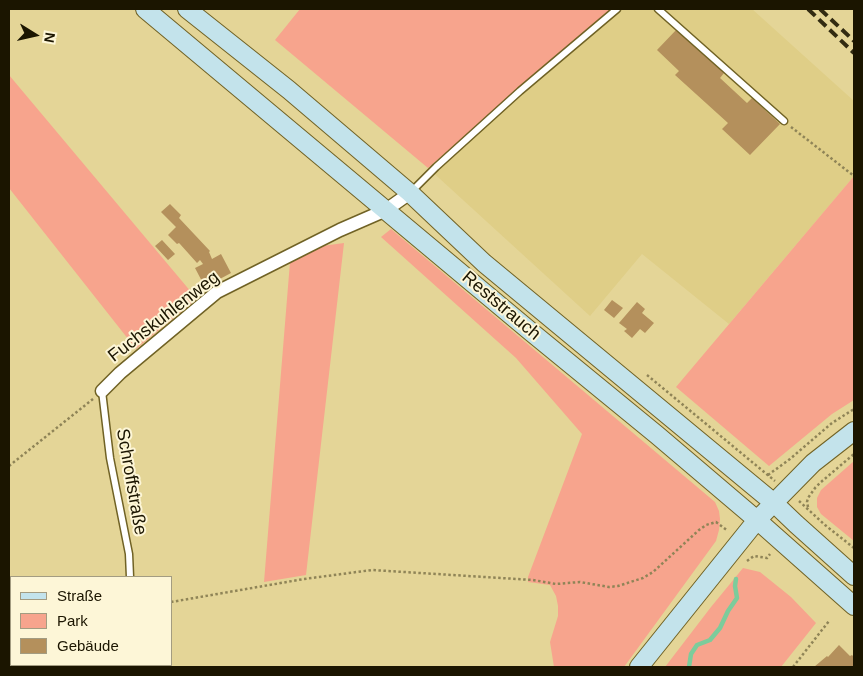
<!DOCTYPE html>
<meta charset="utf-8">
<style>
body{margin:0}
#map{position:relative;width:863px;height:676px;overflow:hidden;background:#e4d597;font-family:Helvetica,sans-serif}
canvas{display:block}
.frame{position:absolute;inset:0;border:10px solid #1b1500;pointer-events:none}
.legend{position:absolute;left:10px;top:576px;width:162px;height:90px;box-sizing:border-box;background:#fdf6d7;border:1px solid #a39c81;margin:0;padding:6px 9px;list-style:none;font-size:15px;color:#1b1500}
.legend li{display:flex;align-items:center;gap:10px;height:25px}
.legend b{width:25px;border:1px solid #a39c81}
.north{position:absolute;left:10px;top:10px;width:50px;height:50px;-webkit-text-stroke:4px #fdf6d7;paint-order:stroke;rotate:100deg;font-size:14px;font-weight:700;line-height:20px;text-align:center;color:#1b1500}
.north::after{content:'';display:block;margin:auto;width:18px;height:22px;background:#1b1500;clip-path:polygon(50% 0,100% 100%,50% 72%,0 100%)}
</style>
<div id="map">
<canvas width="863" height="676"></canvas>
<div class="frame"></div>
<ul class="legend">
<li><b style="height:6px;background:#c3e3eb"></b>Straße</li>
<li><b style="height:14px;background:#f7a48d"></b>Park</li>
<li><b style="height:14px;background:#b4905c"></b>Gebäude</li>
</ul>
<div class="north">N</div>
</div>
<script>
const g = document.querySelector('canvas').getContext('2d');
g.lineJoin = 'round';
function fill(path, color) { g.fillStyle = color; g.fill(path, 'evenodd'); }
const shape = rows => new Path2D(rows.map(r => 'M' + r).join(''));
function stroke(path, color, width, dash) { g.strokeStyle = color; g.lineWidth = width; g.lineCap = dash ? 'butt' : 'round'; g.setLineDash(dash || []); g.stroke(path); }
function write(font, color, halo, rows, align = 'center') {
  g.font = font + ' Helvetica,sans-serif'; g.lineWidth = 4; g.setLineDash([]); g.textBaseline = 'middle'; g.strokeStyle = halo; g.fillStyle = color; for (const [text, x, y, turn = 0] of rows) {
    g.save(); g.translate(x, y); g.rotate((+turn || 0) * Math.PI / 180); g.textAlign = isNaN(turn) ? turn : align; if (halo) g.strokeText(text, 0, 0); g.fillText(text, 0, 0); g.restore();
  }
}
fill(shape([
 [612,9,752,9,854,101,854,176,729,324,642,254,590,316,428,168]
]), '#dfce87');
fill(shape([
 [300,9,612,9,428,168,275,40],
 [9,75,197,299,136,349,9,188],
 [854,176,854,400,832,414,769,466,676,387],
 [391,229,715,502,719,511,720,519,719,530,716,541,624,667,554,667,550,642,558,616,558,606,556,596,550,585,528,582,528,577,582,434,516,358,381,237],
 [344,243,306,575,264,582,290,262,322,246],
 [854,461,854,541,821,514,817,507,817,498,821,490],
 [743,568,760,572,791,597,816,623,781,667,665,667,711,607]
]), '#f7a48d');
stroke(shape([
 [689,667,691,654,697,645,710,640,720,628,728,611,737,598,735,586,736,579]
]), '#7ccc9b', 4.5);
fill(shape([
 [677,29,724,73,720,78,747,103,752,98,780,124,750,155,722,129,728,123,675,75,679,71,657,50],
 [170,204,181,215,179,218,210,251,209,252,212,259,221,254,231,273,205,287,195,268,203,264,200,260,197,263,180,244,179,243,177,244,168,235,176,227,161,212],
 [162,240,175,254,168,260,155,246],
 [612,300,623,308,614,318,604,310],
 [637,302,645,309,642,313,654,323,645,333,640,329,632,338,624,331,627,329,619,323],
 [839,645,850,656,852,655,854,657,854,667,814,667,827,656,828,657]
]), '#b4905c');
const service = shape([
 [658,9,784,121],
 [411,192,436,167,520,91,617,9],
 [102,391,110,458,129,554,130,577],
 [108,667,109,665]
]);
const minor = shape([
 [102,391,120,373,217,292,340,230,386,210,410,193]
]);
const secondary = shape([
 [145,9,530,331,657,435,757,520,854,606],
 [187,9,289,90,410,193,484,263,774,503,796,524,854,576],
 [639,667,757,520,813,463,854,431]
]);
stroke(service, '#706225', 9);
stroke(minor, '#706225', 15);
stroke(secondary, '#706225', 20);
stroke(shape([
 [791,127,854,176],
 [647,375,775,481],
 [9,466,93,399],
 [768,475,790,459,832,423,854,409],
 [799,501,825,525,854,548],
 [808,507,807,502,808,498,815,488,821,482,854,454],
 [747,561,754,556,767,558,770,554],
 [171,602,304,579,372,570,533,580,556,584,580,582,609,587,618,586,643,578,653,572,699,530,706,525,716,522,728,531],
 [793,667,829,621]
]), '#8f8457', 2.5, [2.5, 2.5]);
stroke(service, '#fff', 6);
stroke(minor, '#fff', 12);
stroke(secondary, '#c3e3eb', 18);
stroke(shape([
 [808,9,854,53],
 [820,9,854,41]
]), '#322b11', 4, [10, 5]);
write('18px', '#1b1500', '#fdf6d7', [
 ["Reststrauch",501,306,40],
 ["Fuchskuhlenweg",164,317,-38],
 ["Schroffstraße",131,482,80]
]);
</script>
